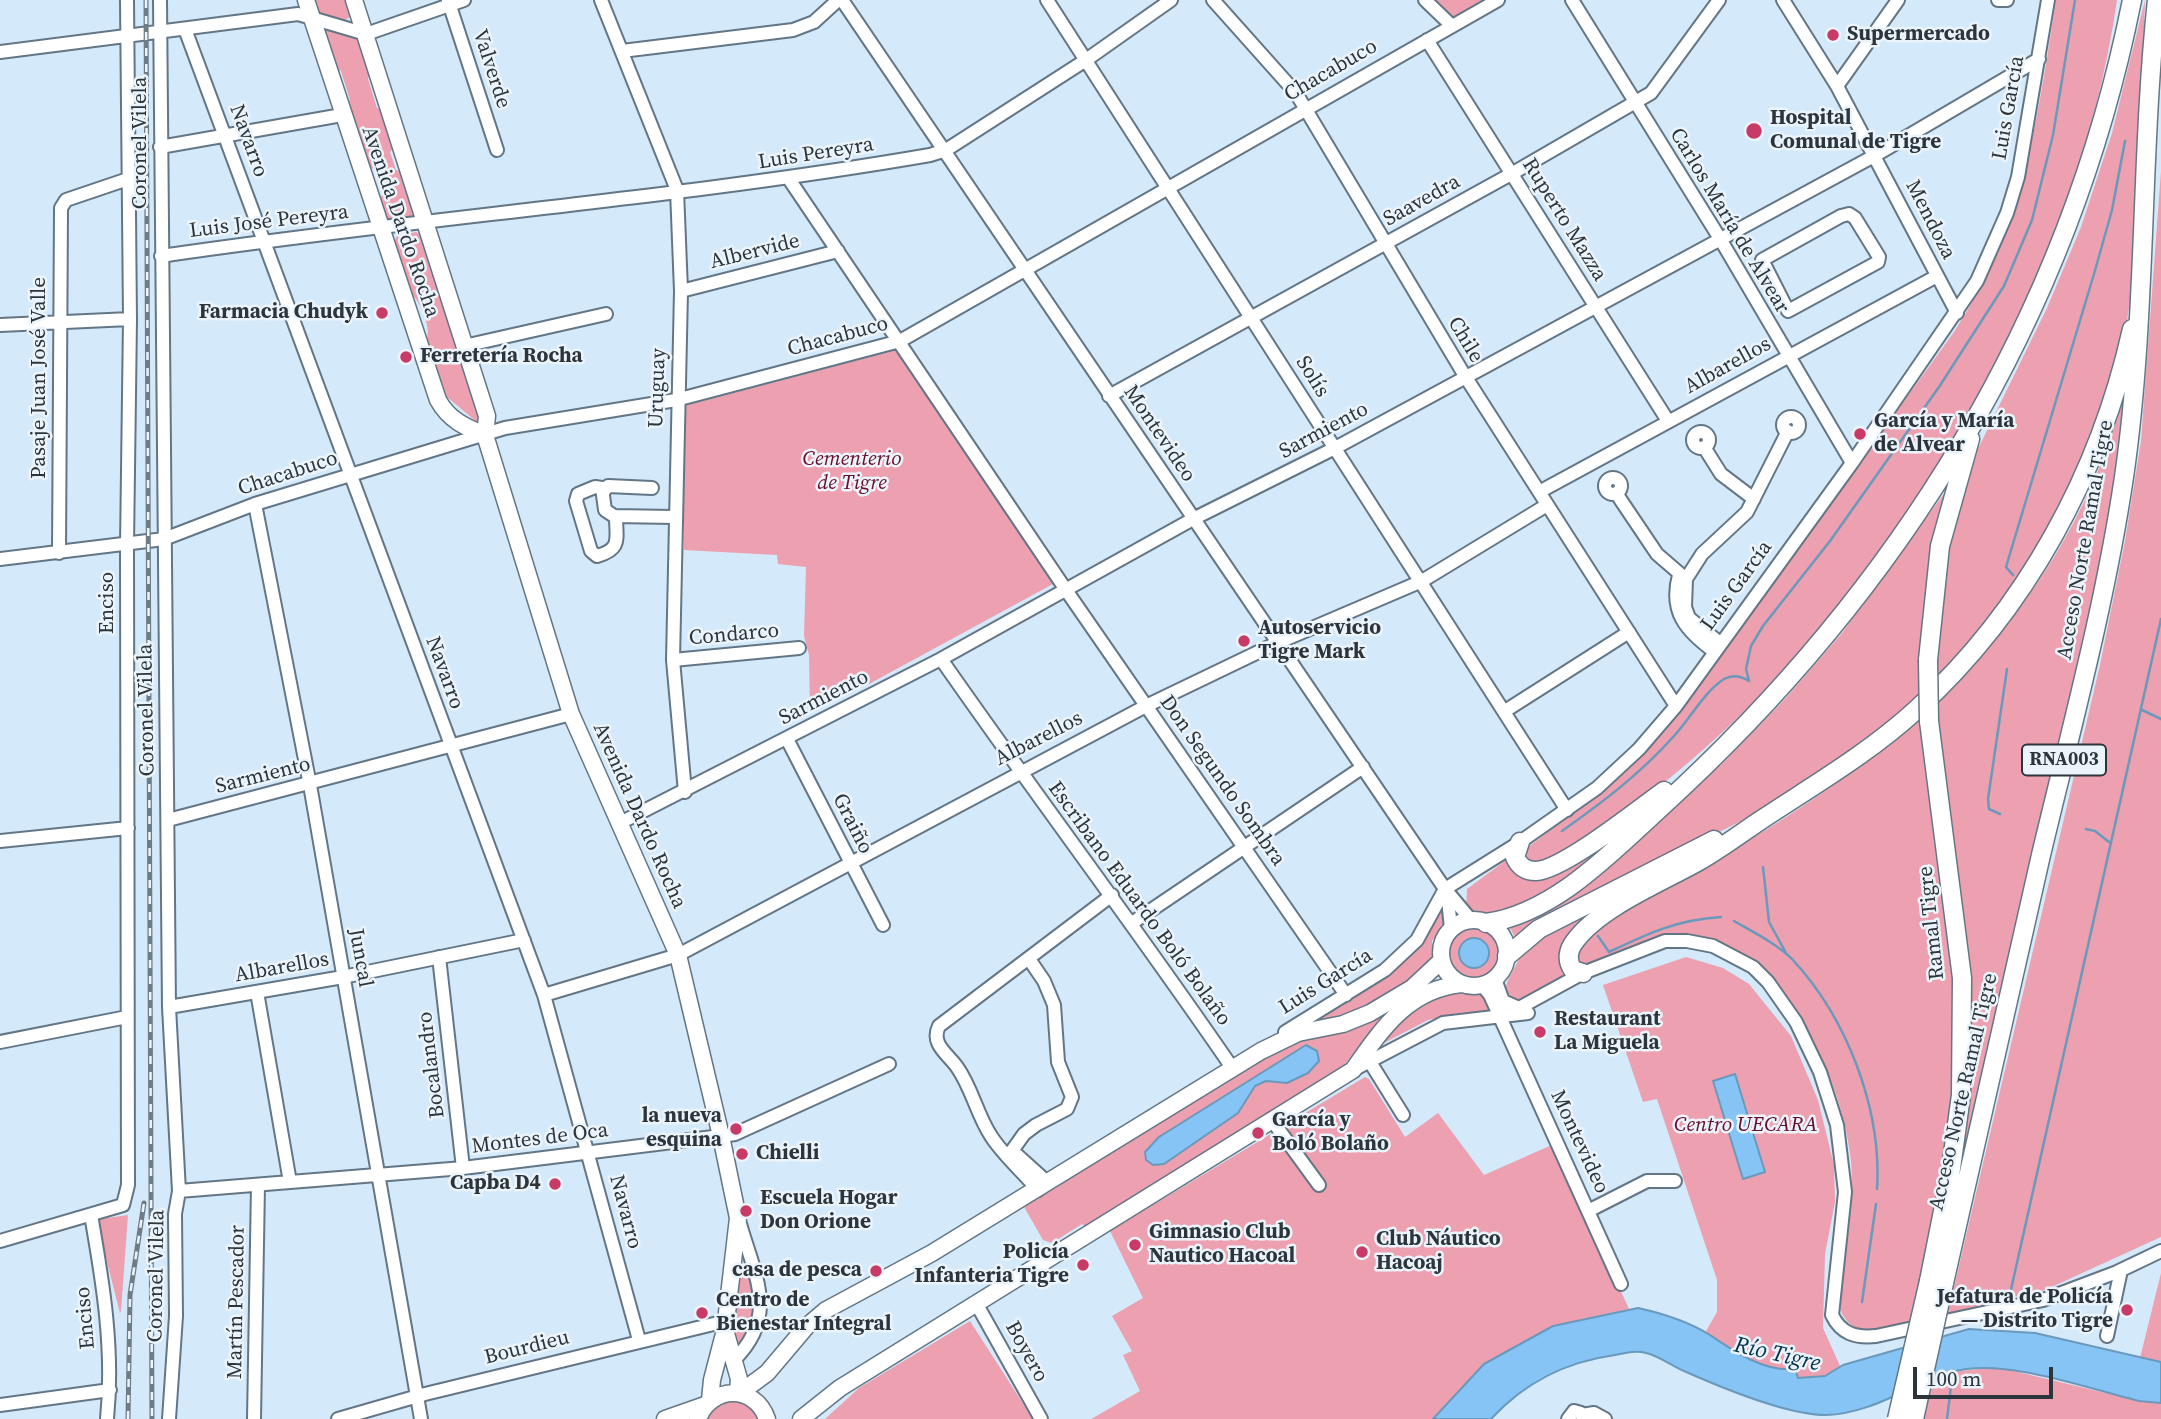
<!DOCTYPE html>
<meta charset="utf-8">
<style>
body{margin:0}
#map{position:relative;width:2161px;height:1419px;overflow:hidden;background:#d4e9fa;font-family:"Source Serif 4",serif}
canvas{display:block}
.scale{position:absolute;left:1913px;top:1367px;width:140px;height:32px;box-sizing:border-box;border:4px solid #2c353b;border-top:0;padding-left:9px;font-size:21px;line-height:24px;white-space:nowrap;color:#2c353b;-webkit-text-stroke:5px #ecf4fb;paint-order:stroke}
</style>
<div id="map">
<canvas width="2161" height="1419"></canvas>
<div class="scale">100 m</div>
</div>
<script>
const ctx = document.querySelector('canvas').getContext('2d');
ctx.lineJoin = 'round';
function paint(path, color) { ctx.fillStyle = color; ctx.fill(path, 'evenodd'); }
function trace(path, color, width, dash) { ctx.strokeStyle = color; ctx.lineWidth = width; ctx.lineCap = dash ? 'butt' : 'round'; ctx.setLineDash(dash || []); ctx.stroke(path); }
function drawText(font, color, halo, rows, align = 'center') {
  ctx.font = font + ' "Source Serif 4",serif'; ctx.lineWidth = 5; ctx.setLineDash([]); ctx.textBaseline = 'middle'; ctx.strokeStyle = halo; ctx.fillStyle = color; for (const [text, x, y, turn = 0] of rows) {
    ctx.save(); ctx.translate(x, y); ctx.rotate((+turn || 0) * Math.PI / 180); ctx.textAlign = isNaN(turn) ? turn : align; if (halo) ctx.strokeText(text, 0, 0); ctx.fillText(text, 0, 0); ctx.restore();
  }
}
paint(new Path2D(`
 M309,0H346L351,16L344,21L321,14Z
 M1431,0H1486L1453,19Z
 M2056,0H2117C2075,292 1891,603 1660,786C1633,807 1604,826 1576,846C1568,851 1557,861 1548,864C1542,866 1533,865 1526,865L1522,852L1626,771L1665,731L1954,332C1970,306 1986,280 1998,252C2031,173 2043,84 2056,0Z
 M2145,0C2141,108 2144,220 2126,327C2098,488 1991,649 1862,748C1800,795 1726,828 1657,863C1610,887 1564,915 1517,941L1509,926L1521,924L1591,876L1721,765L1785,699L1842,633L1949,487L1927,578L1922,664L1947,553L1977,451L2047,308L2081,227L2112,133Z
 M328,29L359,39L372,69L368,79L377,108L385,111L396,145L390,152L396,170L404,172L416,217L386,222L376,203L383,194L374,169L364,166L345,106L350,100L341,71L332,68L323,32Z
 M2161,171V1237L2045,1290L2013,1297L2007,1304L1947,1317L2100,665L2125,541L2141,441Z
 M416,232L421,235L480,415L477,422L447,397L427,339C431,328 421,301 411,294L394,241L397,236Z
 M896,350L1053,584L869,684L866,680L810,708L809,655L804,636L806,567L778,564L777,555L684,550V406Z
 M2128,382L2111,518L1956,1209L1954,1195L1964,1141L1969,1079L1971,1003L1964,925L1949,814L1923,729C1929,799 1942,869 1950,940C1955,985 1955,1032 1954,1078C1951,1162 1924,1242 1913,1324C1882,1331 1851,1343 1838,1304C1844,1258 1855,1208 1851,1161C1842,1072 1777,937 1675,933C1647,932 1619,960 1591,966C1585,968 1577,964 1571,962C1573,956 1575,947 1579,943C1598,921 1629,907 1654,894C1693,872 1731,851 1769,828C1944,719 2074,586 2128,382Z
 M1632,823C1604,851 1504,947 1466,906L1467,889L1513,855L1524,874Z
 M1607,900L1577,935L1571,973L1518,1002L1511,998L1506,986L1508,980L1527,944Z
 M1441,908L1446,916L1444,925L1432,941L1433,959C1402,994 1358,1014 1312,1021L1388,973Z
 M1449 953a25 25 0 1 1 50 0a25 25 0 1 1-50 0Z
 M1686,957L1723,968L1749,984L1791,1036L1818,1100L1834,1165L1835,1202L1825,1254L1823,1328L1840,1366L1825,1376L1798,1378L1795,1369C1761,1372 1734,1348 1705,1333L1717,1312V1280L1657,1099L1643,1102L1603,985Z
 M1462,988L1482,996L1490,1012L1458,1013L1428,1020L1380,1045C1401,1008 1424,1002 1462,988Z
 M1409,992L1381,1020L1342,1068L1088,1229L1082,1224L1052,1243L1043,1240L1023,1205L1284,1045Z
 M1365,1077L1369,1079L1405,1137L1438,1113L1484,1175L1554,1144L1629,1309L1553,1326L1448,1402L1433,1419H1091L1140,1391L1123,1355L1132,1351L1112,1316L1143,1298L1110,1231Z
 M128,1215L121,1311L120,1313L97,1223L101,1219Z
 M2161,1273V1362L2140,1358Z
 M742,1275L751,1279L758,1319L737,1351C735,1330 725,1291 742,1275Z
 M970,1321L1033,1419H825L859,1388Z
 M1997,1367L2139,1401L2161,1403V1419H1924L1933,1380L1953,1372Z
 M730,1399L750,1405L760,1419H706L711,1409Z`), '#eda0af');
const water = new Path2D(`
 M1459 953a15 15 0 1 1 30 0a15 15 0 1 1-30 0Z
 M1306,1045L1317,1051L1319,1061L1308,1073L1287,1083L1266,1081L1255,1086L1238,1113L1164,1164L1153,1165L1146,1160L1145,1152L1159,1137Z
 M1735,1074L1765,1172L1743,1179L1713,1081Z
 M1638,1308C1661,1313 1689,1322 1710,1335C1735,1352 1764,1372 1795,1369L1798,1378L1825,1376L1843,1365L1969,1329L2035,1333L2161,1362V1403L2139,1401C2086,1388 2003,1357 1952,1372C1910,1385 1871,1414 1826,1415C1788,1415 1720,1387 1684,1371C1672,1366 1659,1356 1646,1353C1636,1350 1625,1353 1615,1355C1565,1362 1525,1382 1491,1419H1433L1484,1364L1553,1326Z`);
paint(water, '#85c4f4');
trace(water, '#6a99bc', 2);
trace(new Path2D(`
 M2013,575L2006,567L2094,274L2112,210L2125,141
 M1749,681L1746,669L1751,646L1763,626L1830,541L1939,387L2004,286L2032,220L2053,135L2075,0
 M2142,710L2161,719
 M2000,814L1989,809L1988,799L2007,669
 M2086,829L2095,831L2109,842
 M1562,831C1603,802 1640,774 1674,736C1690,719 1704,692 1724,679C1733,674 1741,676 1749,681
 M1763,867L1769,922L1786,953
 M1734,921C1753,932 1777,944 1792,959C1847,1018 1882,1109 1877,1189
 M1598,936L1609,952C1649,933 1676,920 1721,917
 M2010,1294L2161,619
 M1862,1302L1876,1204
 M1947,1419L1953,1370`), '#6a99bc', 2.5);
const minor = new Path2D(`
 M160,0L169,1007L179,1191L175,1214L176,1316L169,1419
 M448,0L497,150
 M601,0L677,190L681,291L673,660L685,792
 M842,0L1445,889L1471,920
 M1047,0L1567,810
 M1213,0L1296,93L1465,376L1676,706
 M1425,0L1452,26
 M1572,0L1719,237L1852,463
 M1783,0L1837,86L1957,313
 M1998,0H2007
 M185,29L544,995L639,1340
 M1427,40L1668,421
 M622,51L793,30L814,22L838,0
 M0,52L298,14L366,34L464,0
 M1837,86L1898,0
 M160,147L342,115
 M789,179L1066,590L1346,995
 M1849,214L1855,218L1879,257L1878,262L1788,311L1762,260L1841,216Z
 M161,256C417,218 675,199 930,155L946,150L1086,60L1171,0
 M681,291L838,251
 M0,325L130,319
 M464,346L606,314
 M1109,396L1513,173L1651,93L1719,0
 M1783 425a8 8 0 1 1 16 0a8 8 0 1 1-16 0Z
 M1693 440a8 8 0 1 1 16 0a8 8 0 1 1-16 0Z
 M1704,447L1721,474L1754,499
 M1605 486a8 8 0 1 1 16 0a8 8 0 1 1-16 0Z
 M604,491L608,486L652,488
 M1539,492L1937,276
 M1616,493L1657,554L1686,579
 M255,504L310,785L421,1419
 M616,516C616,539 622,549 597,556L591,551L576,501L578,494L595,487L602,488L605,510L614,516L674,517
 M59,553L61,208L66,200L128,179
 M0,559L164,539L255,504L505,428L676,400L900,341L1498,0
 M1679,575C1669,612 1686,631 1715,652
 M1721,644L1689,618L1685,607L1686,579L1702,554L1747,512L1788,431
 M941,659C1037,797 1138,930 1233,1069
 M673,660L799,648
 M1505,711L1629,632
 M787,739L883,925
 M168,820L571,714
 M620,823L941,659L1193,519L1335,448L1874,156L2039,59
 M0,841L128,828
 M1448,899L1451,929
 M1132,923L1363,767
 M439,957L463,1168
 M1495,979L1503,1001L1501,1007
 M1482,985L1490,995L1621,1284
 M257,992L290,1182
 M544,995L678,955L1146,706L1277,643L1422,581L1547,505
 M1503,1001L1519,1008L1583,973L1665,941H1687L1713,946L1753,967L1768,982L1796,1022L1820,1072L1837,1125L1845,1192L1832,1315C1841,1334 1856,1338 1876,1336L2043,1300L2117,1272L2161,1251
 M169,1007L343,977L524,940
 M1285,1032L1385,970L1417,940L1445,889L1520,842L1597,788L1639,749L1676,706L1852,463L1977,281L2007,213L2018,177L2048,0
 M0,1042L127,1017
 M1370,1062L1403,1115
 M1355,1069L1443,1023L1528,1013
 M1271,1119L1319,1185
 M1009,1155L1024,1134L1036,1125L1067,1109L1072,1097L1058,1062L1054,1005L1044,981L1029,959
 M1017,1155L1048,1183
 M1038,1190C1023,1172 1003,1155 991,1136C977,1115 972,1088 957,1067C948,1054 930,1044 939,1026L1112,895
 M179,1191L463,1168L721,1136L735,1134L889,1064
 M1590,1210L1647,1181H1675
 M91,1215C103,1283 114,1349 107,1419
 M0,1241L123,1205L128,1185L127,546L130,319L127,0
 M976,1303L1041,1419
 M2107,1336L2121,1270
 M734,1360C779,1316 755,1276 740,1224
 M0,1405L110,1390
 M1582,1415L1594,1413L1605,1419
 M254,1419L258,1185
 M338,1419L425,1394L726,1321
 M1568,1419L1574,1411L1581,1413L1583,1419`);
const major = new Path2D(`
 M306,0L438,400C449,420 465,427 485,435
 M354,0L487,416L485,435L571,714L678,955L721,1136L738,1218L725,1330L712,1380L710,1400
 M1441 953a33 33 0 1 1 66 0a33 33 0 1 1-66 0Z
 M725,1330L739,1379L738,1392
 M740,1393L767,1373L806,1327L826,1310L932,1253L1261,1051L1298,1033L1343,1024L1370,1013L1412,988L1442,960
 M665,1419L705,1405
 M698,1419C711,1385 755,1384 767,1419
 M801,1419L840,1388L1353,1070C1382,1029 1408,989 1462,984`);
const highway = new Path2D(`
 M1928,660L1940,546L1970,439
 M1520,842L1515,857C1519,866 1525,871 1536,871C1563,870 1639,809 1664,791
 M1486,923C1553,914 1611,853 1659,809C1899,591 2068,321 2132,0
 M1507,956L1539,929L1714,840
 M1583,973L1573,970C1566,960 1568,950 1575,941C1600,907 1662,882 1699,861C1720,849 1740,834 1761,820C1814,785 1869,753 1916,710C2026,610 2100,473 2132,329
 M1929,1281L1950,1176L1961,1095L1962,978L1929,721
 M1944,1283C1977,1140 2008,997 2041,855C2071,729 2105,605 2124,477C2147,319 2140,159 2157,0`);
trace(minor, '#637686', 16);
trace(major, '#637686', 19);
trace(highway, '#637686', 21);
trace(minor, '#fff', 12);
trace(major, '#fff', 16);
trace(highway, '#fff', 18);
const rail = new Path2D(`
 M146,0L152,1419
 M128,1419L130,1295L144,1203`);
trace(rail, '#6e7c86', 5);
trace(rail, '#ecf4fb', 2.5, [8]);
const highwayBridge = new Path2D(`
 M1928,660L1929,721
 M1897,1419L1929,1281
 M1914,1419L1944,1283`);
trace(highwayBridge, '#637686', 21, []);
trace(highwayBridge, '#fff', 18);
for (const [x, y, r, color] of [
 [1833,35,7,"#c93b67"],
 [1754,131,9,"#c93b67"],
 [382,313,7,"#c93b67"],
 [406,357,7,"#c93b67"],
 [1860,434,7,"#c93b67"],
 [1244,641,7,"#c93b67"],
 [1540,1032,7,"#c93b67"],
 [736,1129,7,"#c93b67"],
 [1258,1133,7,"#c93b67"],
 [742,1154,7,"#c93b67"],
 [555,1184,7,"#c93b67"],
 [746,1211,7,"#c93b67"],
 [1135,1245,7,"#c93b67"],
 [1362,1252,7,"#c93b67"],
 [1083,1265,7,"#c93b67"],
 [876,1271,7,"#c93b67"],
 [2127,1310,7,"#c93b67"],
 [702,1313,7,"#c93b67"]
]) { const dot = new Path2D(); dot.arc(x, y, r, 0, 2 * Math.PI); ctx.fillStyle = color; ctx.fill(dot); trace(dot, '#ecf4fb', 2.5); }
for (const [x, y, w] of [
 [2064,760,84]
]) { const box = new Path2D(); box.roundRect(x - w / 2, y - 15.5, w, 31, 5); ctx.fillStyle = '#ecf4fb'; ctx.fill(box); trace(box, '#2c353b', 2); }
drawText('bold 19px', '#2c353b', null, [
 ["RNA003",2064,760]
]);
drawText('bold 21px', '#2c353b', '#ecf4fb', [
 ["Supermercado",1847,35],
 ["Hospital",1770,119],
 ["Comunal de Tigre",1770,143],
 ["Farmacia Chudyk",368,313,"right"],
 ["Ferretería Rocha",420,357],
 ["García y María",1874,422],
 ["de Alvear",1874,446],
 ["Autoservicio",1258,629],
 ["Tigre Mark",1258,653],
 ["Restaurant",1554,1020],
 ["La Miguela",1554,1044],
 ["la nueva",722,1117,"right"],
 ["esquina",722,1141,"right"],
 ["García y",1272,1121],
 ["Boló Bolaño",1272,1145],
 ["Chielli",756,1154],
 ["Capba D4",541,1184,"right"],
 ["Escuela Hogar",760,1199],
 ["Don Orione",760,1223],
 ["Gimnasio Club",1149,1233],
 ["Nautico Hacoal",1149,1257],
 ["Club Náutico",1376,1240],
 ["Hacoaj",1376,1264],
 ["Policía",1069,1253,"right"],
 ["Infanteria Tigre",1069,1277,"right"],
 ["casa de pesca",862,1271,"right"],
 ["Jefatura de Policía",2113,1298,"right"],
 ["— Distrito Tigre",2113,1322,"right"],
 ["Centro de",716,1301],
 ["Bienestar Integral",716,1325]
], 'left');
drawText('21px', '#2c353b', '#ecf4fb', [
 ["Valverde",491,69,72],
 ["Chacabuco",1331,71,-30],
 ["Luis García",2009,108,-80],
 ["Navarro",248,141,70],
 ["Coronel Vilela",141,143,-90],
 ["Luis Pereyra",816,154,-9],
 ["Saavedra",1422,201,-29],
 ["Ruperto Mazza",1564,220,58],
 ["Mendoza",1930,220,63],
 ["Carlos María de Alvear",1729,221,59],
 ["Luis José Pereyra",269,222,-7],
 ["Avenida Dardo Rocha",400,222,71],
 ["Albervide",755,252,-14],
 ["Chacabuco",838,337,-15],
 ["Chile",1465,340,59],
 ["Albarellos",1728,366,-29],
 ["Solís",1312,377,58],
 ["Pasaje Juan José Valle",40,378,-90],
 ["Uruguay",658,388,-88],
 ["Sarmiento",1324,431,-28],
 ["Montevideo",1159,434,56],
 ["Chacabuco",288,474,-18],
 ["Acceso Norte Ramal Tigre",2086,540,-80],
 ["Luis García",1737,586,-54],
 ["Enciso",108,603,-90],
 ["Condarco",734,635,-5],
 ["Navarro",444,673,70],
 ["Sarmiento",824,698,-27],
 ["Coronel Vilela",147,710,-91],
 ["Albarellos",1039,739,-27],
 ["Sarmiento",263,776,-14],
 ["Don Segundo Sombra",1222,781,55],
 ["Avenida Dardo Rocha",639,816,66],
 ["Graiño",852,824,63],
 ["Escribano Eduardo Boló Bolaño",1139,904,54],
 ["Ramal Tigre",1932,923,-96],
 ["Juncal",360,958,80],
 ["Albarellos",282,968,-10],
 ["Luis García",1326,982,-32],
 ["Bocalandro",432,1065,-97],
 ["Acceso Norte Ramal Tigre",1964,1092,-77],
 ["Montes de Oca",540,1139,-7],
 ["Montevideo",1579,1142,65],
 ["Navarro",625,1212,75],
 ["Coronel Vilela",157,1276,-89],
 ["Martín Pescador",237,1302,-89],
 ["Enciso",86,1318,-95],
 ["Bourdieu",527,1348,-14],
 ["Boyero",1026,1352,61]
]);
drawText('italic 21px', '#670c2d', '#ecf4fb', [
 ["Cementerio",852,460],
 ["de Tigre",852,484],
 ["Centro UECARA",1746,1126]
]);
drawText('italic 23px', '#003251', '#ecf4fb', [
 ["Río Tigre",1777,1355,13]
]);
</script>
